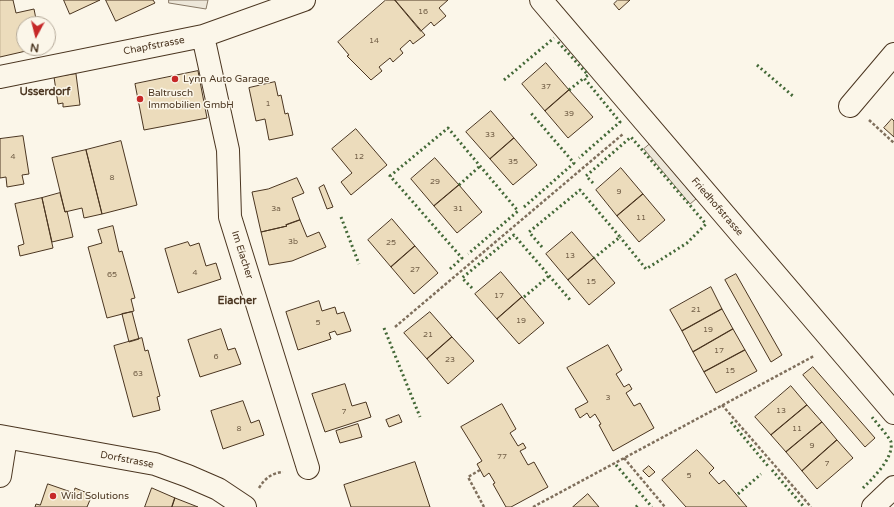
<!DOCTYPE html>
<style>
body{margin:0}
#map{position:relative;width:894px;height:507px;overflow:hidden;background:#fbf6e9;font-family:"Varela Round",sans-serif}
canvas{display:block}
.north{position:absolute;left:16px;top:16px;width:40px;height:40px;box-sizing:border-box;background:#fbf6e9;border:1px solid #b4a999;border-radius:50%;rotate:187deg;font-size:11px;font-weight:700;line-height:16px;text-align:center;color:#4a3520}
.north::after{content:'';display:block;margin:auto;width:14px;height:18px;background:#c62828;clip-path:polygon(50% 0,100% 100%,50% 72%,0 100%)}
</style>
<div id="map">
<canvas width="894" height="507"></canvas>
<div class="north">N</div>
</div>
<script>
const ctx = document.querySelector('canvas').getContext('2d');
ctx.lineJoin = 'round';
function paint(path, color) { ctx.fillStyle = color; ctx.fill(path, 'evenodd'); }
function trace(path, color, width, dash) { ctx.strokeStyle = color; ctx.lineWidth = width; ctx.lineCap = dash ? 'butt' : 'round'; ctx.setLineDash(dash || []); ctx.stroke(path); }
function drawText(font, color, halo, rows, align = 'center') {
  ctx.font = font + ' "Varela Round",sans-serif'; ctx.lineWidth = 3; ctx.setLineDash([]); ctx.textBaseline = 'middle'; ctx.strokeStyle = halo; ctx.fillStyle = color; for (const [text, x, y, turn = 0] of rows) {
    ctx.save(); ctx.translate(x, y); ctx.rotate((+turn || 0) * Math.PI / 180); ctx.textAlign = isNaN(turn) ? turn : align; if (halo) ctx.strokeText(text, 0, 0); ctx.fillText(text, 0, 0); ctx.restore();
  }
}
const parking = new Path2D(`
 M169,0H208L206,9L169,3Z
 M650,144L696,199L690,204L644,149Z`);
paint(parking, '#ede7d9');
trace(parking, '#887966', 1);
const building = new Path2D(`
 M0,0H13L16,13L34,9L37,24H24V48H39L0,57Z
 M64,0H100L70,14Z
 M106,0H153L155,3L116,21Z
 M386,0H395L425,35L413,44L410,40L400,49L403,53L393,62L390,58L379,67L382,71L371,80L347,56L349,55L338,42Z
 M395,0H448L439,8L446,16L434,26L431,22L421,31Z
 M618,0H630L619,10L614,4Z
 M546,63L569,90L545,111L522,84Z
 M198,71L207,118L144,130L135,84Z
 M76,74L80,105L63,107V103L58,104L54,77Z
 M275,82L278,96L281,95L285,114L288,113L293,135L269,140L265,119L256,121L249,88Z
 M569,90L593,117L568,138L545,111Z
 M491,111L514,138L490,159L466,132Z
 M892,119L894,121V137L884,128Z
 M356,129L387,165L351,195L341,182L352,173L332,149Z
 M23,136L29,174L22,175L24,184L7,187L6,177L0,178V139Z
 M514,138L537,165L513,185L490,159Z
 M121,141L137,205L102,214L86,150Z
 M86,150L102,214L84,218L82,208L65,212L52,158Z
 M435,158L459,185L434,206L411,179Z
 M621,168L643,194L617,216L596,190Z
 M297,178L304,193L292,198L300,220L286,225L287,226L261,232L252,192L268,189Z
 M324,185L333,207L327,209L319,188Z
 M459,185L482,212L457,233L434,206Z
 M60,193L65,212L67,211L73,237L52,242L42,198Z
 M643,194L665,220L639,242L617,216Z
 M42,198L53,248L20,256L18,246L24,244L15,204Z
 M392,219L415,246L391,267L368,240Z
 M300,220L307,237L319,232L326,247L292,261L269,265L261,232L287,226L286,225Z
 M113,226L119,252L122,251L135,298L131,299L134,311L107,318L88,247L102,243L98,230Z
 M572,232L594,258L568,280L546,254Z
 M188,242L190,246L199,243L206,266L216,263L221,279L178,293L165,249Z
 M415,246L438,273L414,294L391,267Z
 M594,258L615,283L589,305L568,280Z
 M501,272L522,297L497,319L475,294Z
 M736,274L782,355L771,362L725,280Z
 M711,287L722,309L682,331L670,310Z
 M522,297L544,323L519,344L497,319Z
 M319,301L322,311L335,307L337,314L344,312L351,331L337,335L335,331L329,333L331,339L298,350L286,312Z
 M722,309L733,329L693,352L682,331Z
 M132,312L139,339L129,342L122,314Z
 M430,312L452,337L427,359L404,333Z
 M221,329L228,350L235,348L241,364L200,377L188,340Z
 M733,329L745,350L704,372L693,352Z
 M452,337L474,361L448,384L427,359Z
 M142,338L145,351L148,350L160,396L157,397L160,410L133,417L114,346Z
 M608,345L622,370L616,374L624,387L629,384L632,389L626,393L634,406L640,403L654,428L613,451L599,425L601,424L595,414L590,418L587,413L580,418L575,409L588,402L567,368Z
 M745,350L757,371L716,393L704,372Z
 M813,367L875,438L865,447L803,375Z
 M345,384L352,406L366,402L371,417L325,432L312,394Z
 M791,386L807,405L771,435L755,417Z
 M243,401L251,423L259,420L264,435L223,449L211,411Z
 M502,404L516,429L510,433L518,446L523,443L526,448L520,451L528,465L534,462L548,487L511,507H506L493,484L495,483L489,473L484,477L477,464L482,461L461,427Z
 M807,405L822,422L786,452L771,435Z
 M399,415L402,422L389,427L386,420Z
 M822,422L837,440L802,471L786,452Z
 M358,424L362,437L340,443L336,431Z
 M837,440L853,458L817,489L802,471Z
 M697,450L714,468L709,473L719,484L724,480L747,507H686L662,480Z
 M415,462L430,507H351L344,485Z
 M649,466L655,472L649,477L643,471Z
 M48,484L74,493L75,488L92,495L87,507H35L36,504L40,505Z
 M152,488L175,498L172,507H145Z
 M588,494L599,507H573Z
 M175,498L198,507H172Z`);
paint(building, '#ecdcbc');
trace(building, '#4a3520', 1);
const minor = new Path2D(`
 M541,0L894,413
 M203,36L228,150L230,217L308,468
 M0,77L203,36L304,0
 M850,106L894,54
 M0,436L155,464L188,476L218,489L245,507
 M0,476L6,438
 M873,507L894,487`);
trace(minor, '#4a3520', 24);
trace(new Path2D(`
 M869,120L894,143
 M395,327L623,134
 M722,405L811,507
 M624,458L665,507
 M480,470L468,477L484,507
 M259,488C265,478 272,473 283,472
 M533,507L814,356`), '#7f6f5c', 2.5, [3, 2]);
trace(minor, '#fbf6e9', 22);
trace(new Path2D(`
 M558,42L588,75L584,78
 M757,65L794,97
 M504,80L554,38
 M569,90L584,78L620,122L579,158
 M593,183L586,176L631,137L706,224L687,243L646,269L620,237
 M459,185L480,166
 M524,207L574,163L531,113
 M341,217L359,264
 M542,247L529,232L580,190L620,237L594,258
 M450,269L462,258L390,176L448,128L518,211L468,254
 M472,288L462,278L514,235L571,301
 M524,297L549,276
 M384,328L420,417
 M731,422L768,466
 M616,465L652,507
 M772,470L804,507
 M863,488C873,478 894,458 891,442C887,434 878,425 872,417
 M738,494L761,474
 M636,507L639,504`), '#436837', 3, [2, 3]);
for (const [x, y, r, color] of [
 [175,79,4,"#c62828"],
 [140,99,4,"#c62828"],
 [53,496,4,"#c62828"]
]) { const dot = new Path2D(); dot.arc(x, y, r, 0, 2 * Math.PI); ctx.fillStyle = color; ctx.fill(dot); trace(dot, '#fbf6e9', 1.5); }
drawText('8px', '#725f47', null, [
 ["16",423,12],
 ["14",374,41],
 ["37",546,87],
 ["1",268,104],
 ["39",569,114],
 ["33",490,135],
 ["4",13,157],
 ["12",359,157],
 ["35",513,162],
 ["8",112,178],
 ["29",435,182],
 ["9",619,192],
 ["3a",276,209],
 ["31",458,209],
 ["11",641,218],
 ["3b",293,242],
 ["25",391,243],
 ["13",570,256],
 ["27",415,270],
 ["4",195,273],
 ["65",112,275],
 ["15",591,282],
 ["17",499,296],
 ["21",696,310],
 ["19",521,321],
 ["5",318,323],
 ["19",708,330],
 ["21",428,335],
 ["17",719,351],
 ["6",216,357],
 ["23",450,360],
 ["15",730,371],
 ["63",138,374],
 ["3",608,398],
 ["13",781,411],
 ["7",344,412],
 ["8",239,429],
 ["11",797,429],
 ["9",812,446],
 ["77",502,457],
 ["7",827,464],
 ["5",689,476]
]);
drawText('10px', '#4a3520', '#fbf6e9', [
 ["Chapfstrasse",154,46,-11],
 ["Friedhofstrasse",717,207,49],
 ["Im Eiacher",242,255,72],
 ["Dorfstrasse",127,460,11]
]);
drawText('10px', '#4a3520', '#fbf6e9', [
 ["Lynn Auto Garage",183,79],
 ["Baltrusch",148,93],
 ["Immobilien GmbH",148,105],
 ["Wild Solutions",61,496]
], 'left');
drawText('bold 11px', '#4a3520', '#fbf6e9', [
 ["Usserdorf",45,92],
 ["Eiacher",237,301]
]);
</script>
